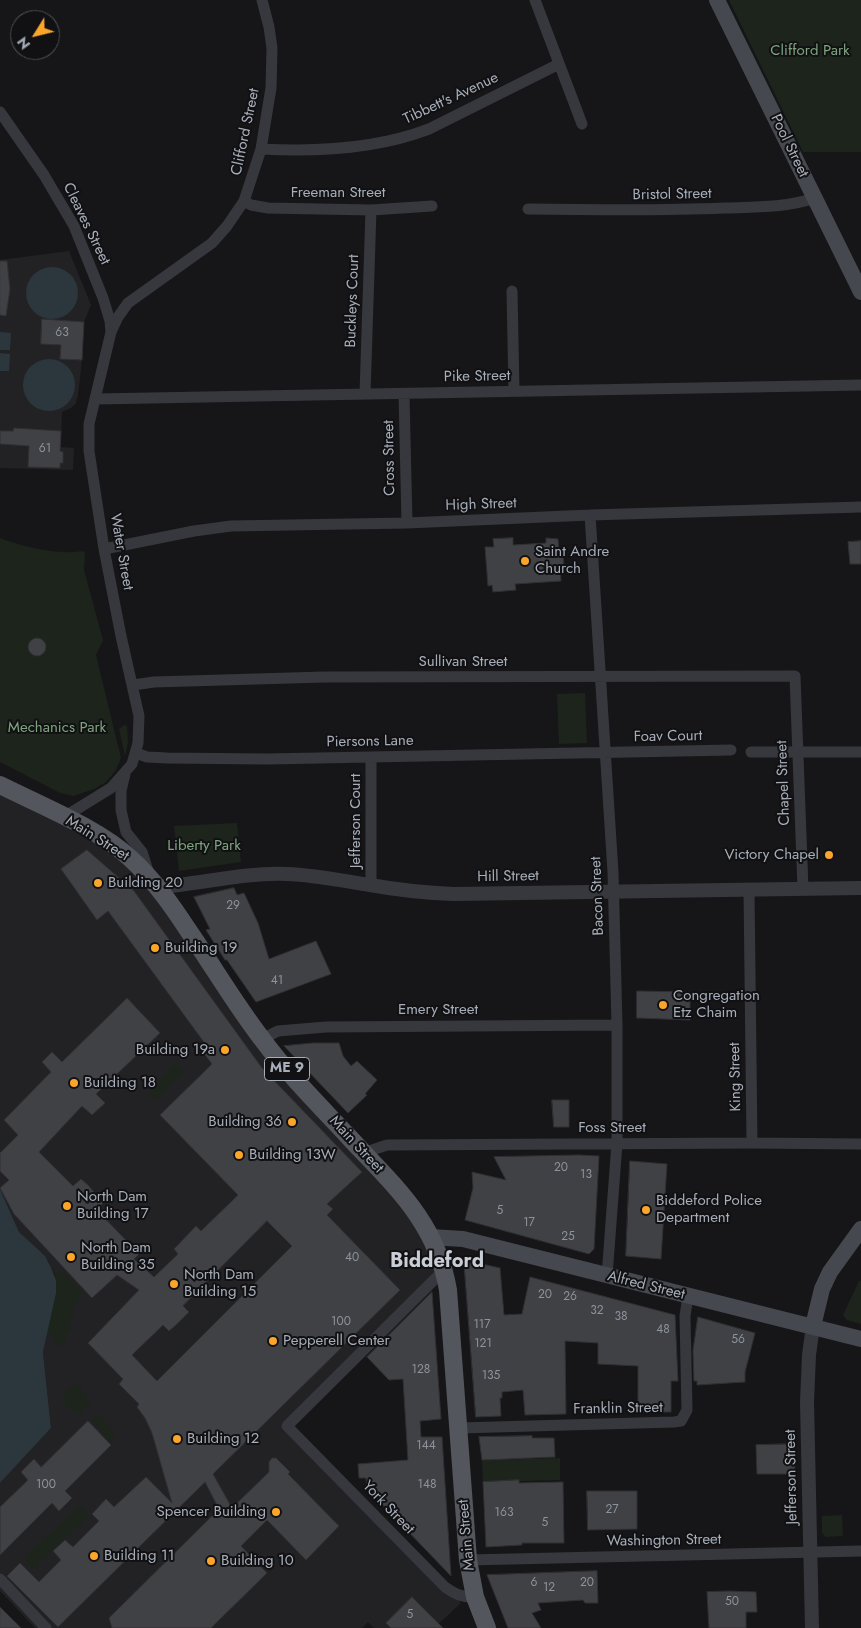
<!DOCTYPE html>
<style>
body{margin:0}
#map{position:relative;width:861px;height:1628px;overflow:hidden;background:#161618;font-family:Jost,sans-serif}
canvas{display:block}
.north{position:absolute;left:10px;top:10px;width:50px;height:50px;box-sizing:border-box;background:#111113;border:1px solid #4d5055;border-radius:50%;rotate:234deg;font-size:14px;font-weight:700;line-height:20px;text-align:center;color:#a7aeb9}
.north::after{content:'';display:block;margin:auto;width:18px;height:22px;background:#fba62b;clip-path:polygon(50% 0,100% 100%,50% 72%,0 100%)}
</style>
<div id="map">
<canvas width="861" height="1628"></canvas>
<div class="north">N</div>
</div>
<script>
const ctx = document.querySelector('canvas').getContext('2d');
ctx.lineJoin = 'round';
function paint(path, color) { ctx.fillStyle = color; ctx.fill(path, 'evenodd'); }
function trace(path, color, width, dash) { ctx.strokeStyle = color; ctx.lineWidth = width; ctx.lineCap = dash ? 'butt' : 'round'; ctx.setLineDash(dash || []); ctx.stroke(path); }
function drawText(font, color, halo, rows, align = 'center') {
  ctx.font = font + ' Jost,sans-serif'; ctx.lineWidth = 4; ctx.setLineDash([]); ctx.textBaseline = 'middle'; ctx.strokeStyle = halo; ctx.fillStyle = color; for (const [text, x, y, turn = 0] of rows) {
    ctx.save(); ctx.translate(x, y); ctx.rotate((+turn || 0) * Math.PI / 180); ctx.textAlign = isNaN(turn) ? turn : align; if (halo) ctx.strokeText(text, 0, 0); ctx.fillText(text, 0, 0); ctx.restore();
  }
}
paint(new Path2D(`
 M69,251L91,305L84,322L82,360L78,395L76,403L71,408L62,412L61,447L74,448L73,470L0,468V260Z
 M0,785L118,849L230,994L395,1188L443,1271L288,1426L461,1603L434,1628H374L368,1622L362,1628H35L0,1591V1483L51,1428L43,1352L57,1286L55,1275L49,1262L19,1232L0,1189Z`), '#222225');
paint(new Path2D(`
 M729,0H861V152H803Z
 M0,538C27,548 56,555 84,551C86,556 84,564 84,570L103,640L96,655L121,758L116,770L106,782L94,789L73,796L60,793L0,762Z
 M585,693L587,743L559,744L557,694Z
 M124,725L127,726L128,742L125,756L119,729Z
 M237,823L241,862L179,871L174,826Z
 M176,1063L184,1071L156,1100L148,1092Z
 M63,1271L82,1291L72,1311L74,1316L68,1322L73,1328L66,1335V1345C60,1346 57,1346 53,1341L54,1333L47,1332L56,1293L55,1275Z
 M859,1281H861V1324L847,1320L843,1315Z
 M80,1384L82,1391L91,1402L78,1414C69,1408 61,1404 65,1391Z
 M96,1415H100L111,1429L115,1438L110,1443L92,1419Z
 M560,1458V1480L483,1482L482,1460Z
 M80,1505L89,1515L33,1569L24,1558Z
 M842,1515L843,1536L826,1537L822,1533V1516Z`), '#1c241c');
paint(new Path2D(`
 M26 293a26 26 0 1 1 52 0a26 26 0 1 1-52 0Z
 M0,332L11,333L10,350H0Z
 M0,353L10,354L9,371H0Z
 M23 385a26 26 0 1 1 52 0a26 26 0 1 1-52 0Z
 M0,1189L19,1232L45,1256L51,1267L56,1280V1293L43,1352L51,1428L0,1483Z`), '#2b373d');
const building = new Path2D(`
 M0,261H7L10,289L6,316L0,315Z
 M42,319L84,322L82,360L60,359L61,345L41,344Z
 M14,428L61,431L60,451L63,452V463H60V468L28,467L29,446L0,444V431H13Z
 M513,538V545L546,543V538L558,539L559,555L563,554L564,567H560L561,581L515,584L516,590L493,592L492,585L488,586L485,547H494L493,539Z
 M861,541V564H850L848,542Z
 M28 647a9 9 0 1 1 18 0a9 9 0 1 1-18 0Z
 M87,850L134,891L262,1068L362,1172L327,1204L333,1209L327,1215L400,1290L213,1474L232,1508L269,1472V1462L272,1458H276L290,1472L288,1474L339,1526L306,1560L267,1520L241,1546L267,1573L211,1628H112L109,1618L219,1509L205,1482L58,1627L7,1576L20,1563L39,1582L61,1560L53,1551L65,1540L73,1547L99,1521L92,1514L106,1499L114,1507L146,1477L172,1503L152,1433L145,1418L137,1407L139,1404L119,1384L123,1379L88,1343L139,1290L117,1275L92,1298L14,1214L0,1188L9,1180L0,1171V1153L18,1135L4,1120L51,1072L42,1062L52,1052L62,1062L127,998L160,1033L96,1094L105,1103L92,1115L82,1106L39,1152L73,1186L81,1179L88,1185L94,1192L93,1193L103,1203L97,1210L139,1254L134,1259L154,1277L178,1254L174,1249L196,1226L201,1231L238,1195L160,1115L212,1064L200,1048L206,1045L108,911L97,920L61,869ZM267,1221L292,1246L157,1381L132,1355L163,1325L169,1331L176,1325L189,1312L183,1306Z
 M234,888L237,895L244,893L258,923L269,959L316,941L331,974L256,1002L227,960H225L206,930L210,929L194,897Z
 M637,991L690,992V1020L637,1018Z
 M313,1043H339L343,1056L351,1066L357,1061L377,1080L365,1094L367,1095L348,1113L284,1046Z
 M552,1100H569V1127H554Z
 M579,1155L599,1156L594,1249L589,1254L465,1220L473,1188L472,1172L506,1180L494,1157Z
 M630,1161L667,1164L661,1259L626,1256Z
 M464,1260L500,1268L504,1315L522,1314L530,1277L675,1315L678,1381H671V1412H638V1366L598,1364V1343L565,1341L566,1414L525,1415L523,1390L502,1392V1398H500L501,1416L476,1417Z
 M432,1292L441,1419L420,1421L421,1437H442L451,1576L374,1496L373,1486L367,1487L366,1478H359L358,1464L408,1460L403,1379L389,1380L367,1357Z
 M698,1317L755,1333L745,1372V1382L697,1385V1381H694L693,1351Z
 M88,1421L111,1445L65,1491L72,1498L59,1511L52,1503L0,1555V1507L28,1480L21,1472L34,1459L41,1467Z
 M532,1436V1438H554L555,1457L482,1460L479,1437Z
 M794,1444L795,1474H757L756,1445Z
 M519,1480V1483L563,1482L564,1543H522V1545L486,1547L483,1482Z
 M587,1491H637V1529L588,1530Z
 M597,1571L598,1603H585L583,1600L538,1603L541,1610L532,1613L541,1628H508L487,1575Z
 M729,1591L756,1592L757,1612H746V1628H709L707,1592Z
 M412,1597L443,1628H391L386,1623Z
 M0,1607L21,1628H0Z`);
paint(building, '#404145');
trace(building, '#303034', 1);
trace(new Path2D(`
 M535,0L582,124
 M0,112L44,175L74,226L103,298L110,321L111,332
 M261,149C316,152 377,149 429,129L559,64
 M244,201L251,205L268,208L371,210L432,206
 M528,209C593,210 658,211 724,208C754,207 785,208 815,198
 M512,291L514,391
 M365,394L371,210
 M404,394L407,523
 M95,399L861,385
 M590,515L613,872L617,1025V1143L607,1276
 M104,549L194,531L231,526L407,523L590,515L861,507
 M133,685L154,682L324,677L795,676L803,889
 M751,752H861
 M136,753L147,757L167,758L267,759L731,750
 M125,774L121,791V810L126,832L142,852L149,874
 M64,817L111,788L132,764L138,743L139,716L121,636L104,549L89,451V424L111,332L118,317L128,303L212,243L227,226L244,201L261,149L271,88L272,48L269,27L262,0
 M371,885V757
 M749,890L752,1143
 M262,1039L278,1031L326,1027L617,1025
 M366,1155L372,1150L387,1145L752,1143L861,1144
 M443,1271L287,1426L445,1587C455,1594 463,1598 475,1597
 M459,1428L674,1422L681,1421L687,1410L685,1316L688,1296
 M468,1560L861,1551
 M0,1579L46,1628`), '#37383e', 11);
trace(new Path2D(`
 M158,887C201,884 244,872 287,874C316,875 343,881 370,885C398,890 426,893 454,894L861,888
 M812,1628L807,1402L809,1355L813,1326`), '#37383e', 14);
trace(new Path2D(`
 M717,0L861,292
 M431,1237L463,1239L861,1339
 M813,1326L822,1289L830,1272L861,1229`), '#45484e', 16);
trace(new Path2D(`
 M0,785C40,805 100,829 131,859C154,880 171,904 188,930C213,966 235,1004 262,1039C287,1073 318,1104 347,1135C392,1184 436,1220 448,1290L468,1560L475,1597L487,1628`), '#53565d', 18);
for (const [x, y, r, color] of [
 [525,561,5,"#fba62b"],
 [829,855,5,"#fba62b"],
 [98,883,5,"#fba62b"],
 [155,948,5,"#fba62b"],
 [663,1005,5,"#fba62b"],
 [225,1050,5,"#fba62b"],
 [74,1083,5,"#fba62b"],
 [292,1122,5,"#fba62b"],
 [239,1155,5,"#fba62b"],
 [67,1206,5,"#fba62b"],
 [646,1210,5,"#fba62b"],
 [71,1257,5,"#fba62b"],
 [174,1284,5,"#fba62b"],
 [273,1341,5,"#fba62b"],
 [177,1439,5,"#fba62b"],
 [276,1512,5,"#fba62b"],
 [94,1556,5,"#fba62b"],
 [211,1561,5,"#fba62b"]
]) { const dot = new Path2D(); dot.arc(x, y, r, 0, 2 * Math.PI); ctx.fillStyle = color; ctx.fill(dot); trace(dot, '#111113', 2); }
drawText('12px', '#8d939c', null, [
 ["63",62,333],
 ["61",45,449],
 ["29",233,906],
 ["41",277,981],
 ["20",561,1168],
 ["13",586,1175],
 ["5",500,1211],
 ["17",529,1223],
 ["25",568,1237],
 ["40",352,1258],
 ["20",545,1295],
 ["26",570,1297],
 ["32",597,1311],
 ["38",621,1317],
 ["100",341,1322],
 ["117",482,1325],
 ["48",663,1330],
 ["56",738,1340],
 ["121",483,1344],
 ["128",421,1370],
 ["135",491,1376],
 ["144",426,1446],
 ["100",46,1485],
 ["148",427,1485],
 ["27",612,1510],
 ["163",504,1513],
 ["5",545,1523],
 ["6",534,1583],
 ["20",587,1583],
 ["12",549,1588],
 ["50",732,1602],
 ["5",410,1615]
]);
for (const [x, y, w] of [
 [287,1069,45]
]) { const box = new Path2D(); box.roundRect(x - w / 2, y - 11.5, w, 23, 4); ctx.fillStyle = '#111113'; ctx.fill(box); trace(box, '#a7aeb9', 1); }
drawText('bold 14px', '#a7aeb9', null, [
 ["ME 9",287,1069]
]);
drawText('15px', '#7ea57e', '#111113', [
 ["Clifford Park",810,51],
 ["Mechanics Park",57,728],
 ["Liberty Park",204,846]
]);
drawText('15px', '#a7aeb9', '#111113', [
 ["Tibbett's Avenue",451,99,-25],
 ["Clifford Street",246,132,-78],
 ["Pool Street",789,146,64],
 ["Freeman Street",338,193],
 ["Bristol Street",672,195,-1],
 ["Cleaves Street",86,224,64],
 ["Buckleys Court",353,301,-88],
 ["Pike Street",477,377,-1],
 ["Cross Street",390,458,-91],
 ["High Street",481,505,-2],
 ["Water Street",121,552,80],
 ["Sullivan Street",463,662],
 ["Foav Court",668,737,-1],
 ["Piersons Lane",370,742,-1],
 ["Chapel Street",784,783,-92],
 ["Jefferson Court",356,821,-90],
 ["Main Street",97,839,32],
 ["Hill Street",508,877,-1],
 ["Bacon Street",598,896,-92],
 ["Emery Street",438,1010],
 ["King Street",736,1077,-91],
 ["Foss Street",612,1128],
 ["Main Street",356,1145,47],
 ["Alfred Street",646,1286,14],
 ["Franklin Street",618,1409,-1],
 ["Jefferson Street",792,1477,-91],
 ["York Street",388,1508,46],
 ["Main Street",467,1535,-95],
 ["Washington Street",664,1541,-1]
]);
drawText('15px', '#a7aeb9', '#111113', [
 ["Saint Andre",535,552],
 ["Church",535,569],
 ["Victory Chapel",819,855,"right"],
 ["Building 20",108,883],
 ["Building 19",165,948],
 ["Congregation",673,996],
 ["Etz Chaim",673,1013],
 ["Building 19a",215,1050,"right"],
 ["Building 18",84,1083],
 ["Building 36",282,1122,"right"],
 ["Building 13W",249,1155],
 ["North Dam",77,1197],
 ["Building 17",77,1214],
 ["Biddeford Police",656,1201],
 ["Department",656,1218],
 ["North Dam",81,1248],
 ["Building 35",81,1265],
 ["North Dam",184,1275],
 ["Building 15",184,1292],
 ["Pepperell Center",283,1341],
 ["Building 12",187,1439],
 ["Spencer Building",266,1512,"right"],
 ["Building 11",104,1556],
 ["Building 10",221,1561]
], 'left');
drawText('bold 20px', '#c9cdd5', '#111113', [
 ["Biddeford",437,1262]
]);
</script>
